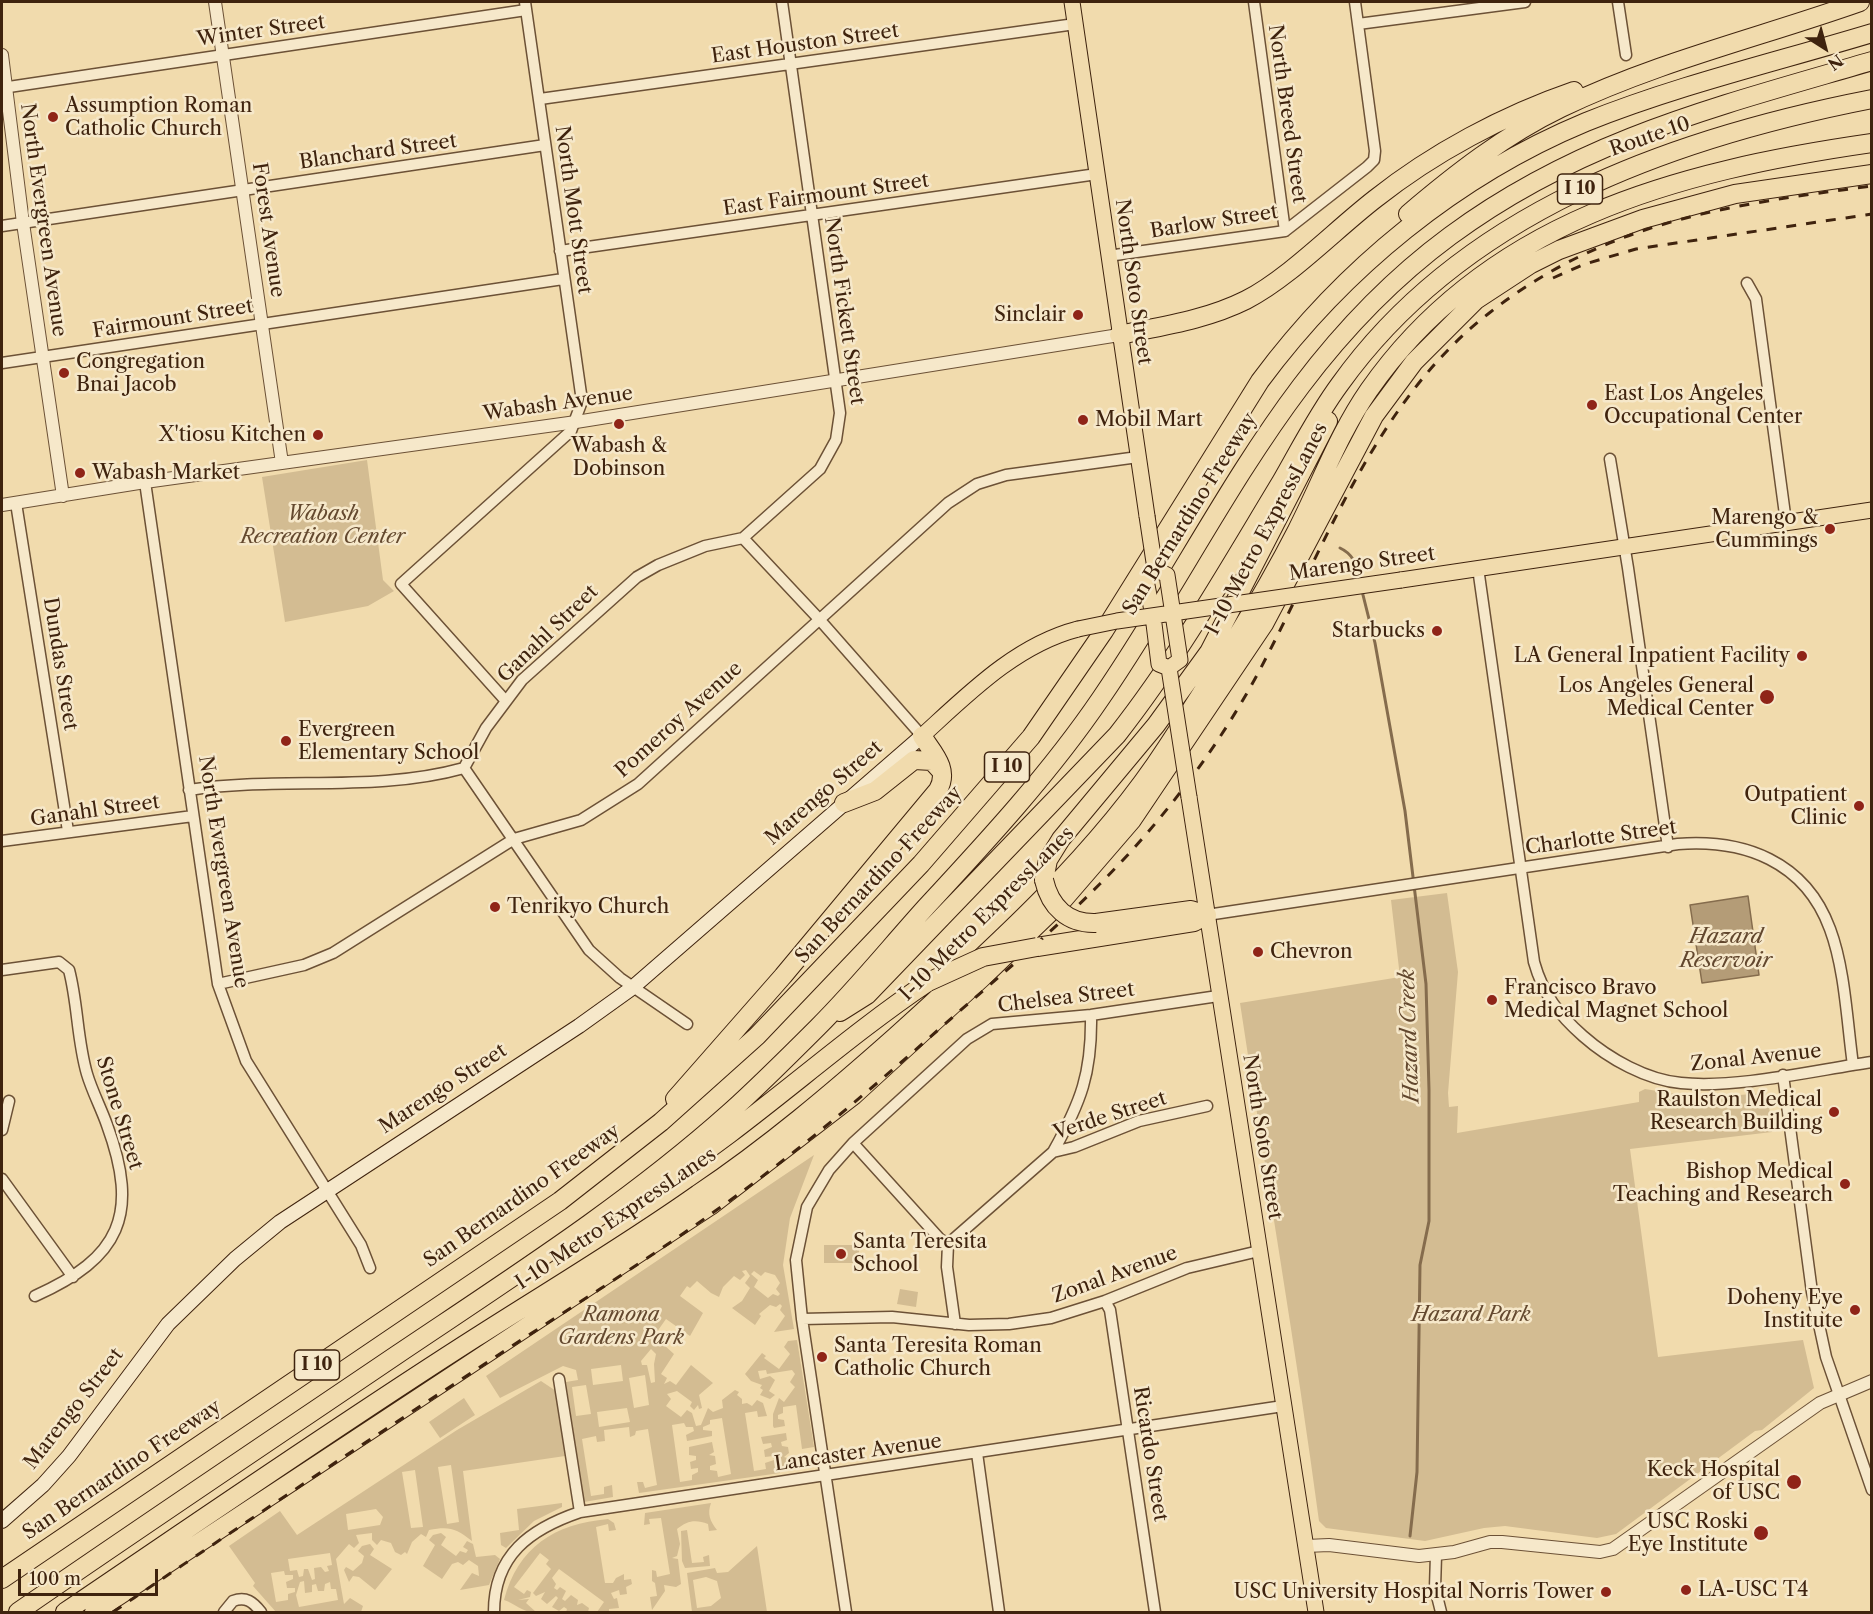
<!DOCTYPE html>
<style>
body{margin:0}
#map{position:relative;width:1873px;height:1614px;overflow:hidden;background:#f1dbad;font-family:"Libre Caslon Text",serif}
canvas{display:block}
.frame{position:absolute;inset:0;border:3px solid #3f230e;pointer-events:none}
.north{position:absolute;left:1795px;top:18px;width:60px;height:60px;-webkit-text-stroke:4px #f6e8ca;paint-order:stroke;rotate:144deg;font-size:16px;font-weight:700;line-height:24px;text-align:center;color:#3f230e}
.north::after{content:'';display:block;margin:auto;width:21px;height:27px;background:#3f230e;clip-path:polygon(50% 0,100% 100%,50% 72%,0 100%)}
.scale{position:absolute;left:18px;top:1569px;width:140px;height:27px;box-sizing:border-box;border:3px solid #3f230e;border-top:0;padding-left:8px;font-size:18px;line-height:21px;white-space:nowrap;color:#3f230e;-webkit-text-stroke:4px #f6e8ca;paint-order:stroke}
</style>
<div id="map">
<canvas width="1873" height="1614"></canvas>
<div class="frame"></div>
<div class="north">N</div>
<div class="scale">100 m</div>
</div>
<script>
const ctx = document.querySelector('canvas').getContext('2d');
ctx.lineJoin = 'round';
function paint(path, color) { ctx.fillStyle = color; ctx.fill(path, 'evenodd'); }
function trace(path, color, width, dash) { ctx.strokeStyle = color; ctx.lineWidth = width; ctx.lineCap = dash ? 'butt' : 'round'; ctx.setLineDash(dash || []); ctx.stroke(path); }
function drawText(font, color, halo, rows, align = 'center') {
  ctx.font = font + ' "Libre Caslon Text",serif'; ctx.lineWidth = 5; ctx.setLineDash([]); ctx.textBaseline = 'middle'; ctx.strokeStyle = halo; ctx.fillStyle = color; for (const [text, x, y, turn = 0] of rows) {
    ctx.save(); ctx.translate(x, y); ctx.rotate((+turn || 0) * Math.PI / 180); ctx.textAlign = isNaN(turn) ? turn : align; if (halo) ctx.strokeText(text, 0, 0); ctx.fillText(text, 0, 0); ctx.restore();
  }
}
paint(new Path2D(`
 M367,460L383,580L394,591L368,606L285,622L262,477Z
 M1447,893L1458,972L1448,1093L1449,1107L1458,1106L1457,1133L1639,1102V1092L1645,1089L1701,1098L1765,1093L1768,1097L1772,1132L1630,1149L1658,1357L1803,1340L1814,1388L1762,1430L1755,1431L1616,1534L1597,1538L1505,1526L1484,1528L1425,1541L1326,1528L1319,1521C1296,1348 1266,1176 1240,1003L1400,977L1391,900Z
 M814,1155L790,1218L783,1265L794,1329L774,1332L785,1316L780,1310L782,1306L780,1304L776,1307L770,1305L759,1314L761,1316L755,1325L732,1308L742,1301L750,1288L745,1283L750,1276L746,1270L742,1271L745,1275L740,1280L734,1276L723,1287L719,1297L711,1293L697,1281L690,1288L687,1286L680,1296L703,1313L690,1336L666,1319L654,1336L674,1354L661,1374L667,1378L664,1384L670,1381L676,1385L691,1365L713,1383L699,1395L702,1408L699,1409L698,1405L694,1410L690,1406L692,1402L677,1391L667,1394L671,1399L666,1406L681,1417L687,1410L692,1413L696,1426L701,1425L708,1408L713,1412L723,1408L722,1400L735,1390L739,1392L737,1395L742,1399V1404L747,1403L752,1406L757,1400L763,1403L767,1416L758,1417L757,1411L745,1413L754,1471L766,1469L765,1463L774,1460L773,1456L765,1457L764,1450L772,1447L771,1443L763,1444L761,1437L786,1433L787,1440L781,1442L782,1446L788,1447L789,1453L784,1457L790,1459L791,1465H798L799,1468L780,1471V1458L777,1459L780,1473L639,1493L637,1482H643L645,1488L657,1485L648,1429L636,1431L635,1435L630,1437L629,1427L604,1430L605,1441L597,1442L596,1436L582,1439L591,1496L604,1494V1487L612,1485L613,1497L584,1502L566,1382L578,1380L576,1370L563,1366L500,1398L486,1376ZM754,1271L761,1276L765,1272L775,1275L780,1283L776,1289L780,1294L778,1296L773,1294L768,1298L754,1287L758,1280L751,1274ZM651,1349L656,1354L654,1364L655,1382L651,1383L647,1365H642L641,1361ZM621,1365L623,1381L593,1385L591,1369ZM645,1375L649,1405L634,1408L629,1378ZM586,1385L591,1414L576,1416L572,1387ZM627,1408L630,1422L599,1427L597,1412ZM722,1418L731,1474L718,1477L717,1471L710,1470V1466L716,1464L715,1456L709,1455L714,1452L712,1442L689,1447V1455L696,1456V1460L690,1462L691,1469L698,1468V1472L692,1475V1480L680,1482L672,1425L684,1423L686,1427H693L694,1431L686,1435L687,1441L712,1436V1431L703,1430V1427L710,1424V1420Z
 M824,1245H859V1263H824Z
 M900,1289L918,1292L916,1307L897,1304Z
 M797,1340L814,1447L802,1449L796,1405L783,1407V1413L778,1415V1419L784,1420L785,1426L774,1428L773,1426V1414L779,1398L784,1402L795,1387L790,1382L795,1374L792,1370L767,1374L766,1370L758,1371L760,1379L770,1376L775,1380L769,1391L775,1395L770,1399L760,1395L763,1390L760,1388L762,1385L751,1381L745,1374L762,1353L766,1356L764,1358L779,1369L790,1354L784,1347L788,1341Z
 M541,1381L556,1391L565,1456L463,1471L472,1541C456,1528 449,1526 429,1530L426,1537L421,1534L412,1542L407,1554L405,1552L401,1555L395,1552L391,1543L381,1540L377,1545L372,1540V1533L356,1535L359,1543L354,1548L349,1544L336,1559L344,1604L350,1598L363,1606L361,1612H276L253,1586L255,1583L229,1546L280,1511L297,1535L457,1430ZM451,1465L459,1522L447,1524L438,1467ZM415,1470L423,1527L411,1528L402,1472ZM376,1509L383,1517L380,1525L348,1530L346,1514ZM330,1553L332,1565L327,1566L329,1571L325,1572L321,1567L314,1568L315,1579L312,1580L308,1569H304L303,1576L299,1577L297,1570L290,1571L288,1559ZM284,1571L285,1575H293V1579L286,1582L287,1588H295V1592L288,1594V1600L276,1602L271,1573ZM304,1581L305,1593L312,1592V1585L316,1584L318,1591H324L325,1584L330,1582L331,1589H336L338,1600L299,1607L296,1595L300,1582Z
 M464,1398L475,1415L440,1438L429,1422Z
 M562,1503V1507L534,1521L506,1548L501,1545L500,1533L519,1530L517,1509Z
 M711,1503C707,1514 710,1521 717,1530L709,1531L708,1524C695,1519 687,1521 677,1529L680,1544L677,1556L672,1558L678,1559L681,1584L676,1587L664,1585L665,1591L652,1610L650,1597L657,1596L655,1583L652,1581V1570L656,1571L657,1577L670,1574L661,1518L649,1519L650,1524L644,1525L645,1513Z
 M608,1519L614,1523L616,1530L609,1531L608,1524L596,1527L605,1583H613L616,1578L624,1574V1580L631,1579L632,1584L626,1587L627,1594L620,1595L619,1590L611,1593L614,1599L617,1598L619,1608L609,1609V1612H592H597L604,1602L559,1569L552,1578L556,1584L554,1588L557,1590L560,1587L566,1591L562,1599L565,1601L571,1595L578,1600L577,1605L582,1603L589,1608L588,1612H566L567,1609L564,1607L559,1611L552,1607L558,1598L556,1596L547,1604L541,1599L545,1592L536,1596L533,1593L551,1569L546,1564L549,1560L540,1553L514,1587L524,1594L527,1590L531,1592L530,1597L518,1600L529,1599L526,1603L536,1612C523,1613 516,1604 504,1600C518,1547 554,1524 608,1519Z
 M687,1530L692,1563L704,1562L703,1557L709,1555L710,1566L685,1568L682,1561L681,1531Z
 M441,1533L446,1537L441,1545L456,1556L460,1551L466,1553L468,1550L463,1547L467,1541L473,1544L476,1557L495,1555L500,1559L489,1585L460,1590L472,1573L479,1576L478,1566L469,1560L463,1565L458,1562L452,1564L442,1579L423,1566L435,1545L429,1540L433,1535Z
 M370,1544L374,1549L370,1555L392,1569L375,1590L359,1577L353,1576L349,1582L344,1570L346,1567L353,1571L362,1563L364,1556L358,1551L362,1546Z
 M757,1546L767,1612H692L687,1573L715,1568L717,1573L728,1572ZM706,1577L717,1581L721,1598L711,1606L697,1608L693,1580Z`), '#d3bc92');
const water = new Path2D(`
 M1748,896L1759,975L1702,983L1690,905Z`);
paint(water, '#b49c77');
trace(water, '#856c4d', 1.5);
trace(new Path2D(`
 M1340,548C1355,555 1356,566 1360,581
 M1362,591L1375,643L1405,811L1426,984L1429,1090V1221L1420,1265L1417,1472L1410,1536`), '#856c4d', 3);
const minor = new Path2D(`
 M1254,2L1285,231
 M1618,2L1626,55
 M1358,24L1525,2
 M2,88L526,10
 M540,99L1075,24
 M2,226L545,145
 M560,251L1097,174
 M1108,256L1285,231L1367,167L1374,160L1375,151L1355,2
 M1747,283L1756,299L1786,522
 M2,363L563,279
 M1610,459L1628,568L1668,847
 M145,482L218,984L246,1061L361,1245L370,1268
 M16,503L68,831
 M743,538L819,619L922,736
 M1478,568L1534,962C1543,994 1559,1015 1583,1036C1609,1059 1647,1080 1681,1083C1736,1089 1816,1070 1872,1062
 M505,700L401,584L571,431L582,401L525,2
 M464,768L589,950L620,978L687,1024
 M189,790C280,776 374,793 464,768L486,728L522,680L637,577L658,565L705,546L743,538L820,469L836,440L840,413L782,2
 M2,841L193,816
 M1207,915L1678,844C1744,839 1805,861 1830,929C1845,969 1847,1022 1853,1065
 M2,970L59,962L69,970C78,1004 77,1040 87,1074C92,1091 101,1108 107,1125C140,1215 120,1258 35,1296
 M218,984L304,965L333,953L514,839L581,820L638,784L948,503L977,484L1006,475L1138,457
 M1783,1075L1812,1292L1826,1357L1872,1490
 M2,1130L9,1101
 M853,1143L940,1239L948,1244L947,1267L955,1324
 M1053,1152C1081,1102 1092,1073 1091,1015
 M2,1179L73,1277
 M948,1244L1053,1152L1074,1147L1139,1121L1207,1106
 M1105,1301L1110,1310L1155,1612
 M802,1319L892,1317L969,1325L1009,1324L1051,1318L1105,1301L1187,1268L1259,1251
 M559,1379L580,1512
 M977,1453L999,1612
 M1436,1555L1435,1588L1441,1612
 M224,1612L233,1601C246,1596 253,1602 261,1612
 M494,1612C494,1555 530,1529 580,1512L1283,1406
 M846,1612L802,1319L796,1260L807,1207L829,1170L853,1143L967,1039L992,1024L1091,1015L1218,996`);
const tertiary = new Path2D(`
 M215,2L282,463
 M2,55L23,223L63,496
 M2,505L145,482L576,422L1119,335
 M1306,1546L1329,1545L1419,1556L1454,1552L1490,1542H1502L1600,1552L1613,1549L1820,1403L1872,1381`);
const secondary = new Path2D(`
 M2,1521L43,1485L69,1456L168,1324L235,1259L280,1222L579,1026L632,988L922,736`);
const primary = new Path2D(`
 M1072,2L1147,516
 M1401,580L1872,510
 M1153,616L1146,580L1155,569
 M922,736C968,694 1016,645 1078,629
 M1189,797L1316,1612`);
const motorway = new Path2D(`
 M1408,214C1455,174 1505,135 1561,108C1656,62 1761,37 1860,2
 M1119,335C1162,326 1206,320 1246,300C1289,278 1335,230 1375,199C1433,153 1504,115 1574,91
 M844,803L875,791L914,760L932,761L941,771
 M1044,880L1048,860L1061,839L1156,725L1209,652L1328,421
 M1096,923L1191,910L1207,915
 M1037,947L1194,922L1207,915
 M840,1012L867,995L1117,735C1179,656 1229,568 1281,482C1300,449 1317,415 1340,384C1463,212 1672,138 1872,99
 M675,1099L783,976L938,790C950,769 933,753 922,736
 M653,1187C750,1126 833,1046 928,982
 M2,1579L560,1201L661,1122L757,1036L921,864L1031,737L1104,631L1260,381C1343,269 1456,176 1586,122C1678,85 1776,62 1872,33
 M18,1612C144,1525 271,1440 398,1354C511,1278 627,1204 729,1113C759,1086 789,1056 818,1027C856,989 890,947 926,907C988,840 1050,773 1101,698C1215,532 1282,360 1450,236C1581,139 1719,106 1872,61
 M65,1612C201,1520 337,1426 475,1338C550,1290 626,1245 698,1194C768,1147 833,1092 896,1036C991,950 1097,855 1167,747C1213,676 1259,604 1297,530C1321,483 1339,433 1369,390C1487,221 1677,171 1872,143
 M94,1612L710,1206L854,1095L985,975L1063,900L1132,820L1264,624L1374,416L1414,362L1476,300L1531,264L1559,250L1643,219L1735,194L1872,174`);
trace(minor, '#6c5136', 13);
trace(tertiary, '#6c5136', 14);
trace(secondary, '#3f230e', 16);
trace(primary, '#3f230e', 17);
trace(motorway, '#3f230e', 20);
trace(minor, '#f6e8ca', 10);
trace(tertiary, '#f6e8ca', 12);
trace(secondary, '#f6e8ca', 14);
trace(primary, '#f1dbad', 15);
trace(motorway, '#f1dbad', 18);
trace(new Path2D(`
 M1553,278L1585,264L1636,249L1872,214
 M113,1612C233,1531 353,1450 474,1371C555,1317 639,1266 718,1209C801,1150 878,1083 954,1016C1016,962 1079,909 1134,848C1186,790 1232,725 1267,656C1329,536 1379,399 1488,314C1606,221 1728,205 1872,186`), '#3f230e', 3, [10, 10]);
const primaryBridge = new Path2D(`
 M1147,516L1155,569L1167,575L1180,660L1169,668
 M1153,616L1159,664L1169,668
 M1078,629L1117,621L1401,580
 M1169,668L1189,797`);
const motorwayBridge = new Path2D(`
 M1044,880C1050,907 1068,924 1096,923
 M928,982L983,957L1037,947`);
trace(primaryBridge, '#3f230e', 17, []);
trace(motorwayBridge, '#3f230e', 20, []);
trace(primaryBridge, '#f1dbad', 15);
trace(motorwayBridge, '#f1dbad', 18);
for (const [x, y, r, color] of [
 [53,117,6,"#8f2418"],
 [1078,315,6,"#8f2418"],
 [64,373,6,"#8f2418"],
 [1592,405,6,"#8f2418"],
 [1083,420,6,"#8f2418"],
 [619,424,6,"#8f2418"],
 [318,435,6,"#8f2418"],
 [80,473,6,"#8f2418"],
 [1830,529,6,"#8f2418"],
 [1437,631,6,"#8f2418"],
 [1802,656,6,"#8f2418"],
 [1767,697,8,"#8f2418"],
 [286,741,6,"#8f2418"],
 [1859,806,6,"#8f2418"],
 [495,907,6,"#8f2418"],
 [1258,952,6,"#8f2418"],
 [1492,1000,6,"#8f2418"],
 [1834,1112,6,"#8f2418"],
 [1845,1184,6,"#8f2418"],
 [841,1254,6,"#8f2418"],
 [1855,1310,6,"#8f2418"],
 [822,1357,6,"#8f2418"],
 [1794,1482,8,"#8f2418"],
 [1761,1533,8,"#8f2418"],
 [1686,1590,6,"#8f2418"],
 [1606,1592,6,"#8f2418"]
]) { const dot = new Path2D(); dot.arc(x, y, r, 0, 2 * Math.PI); ctx.fillStyle = color; ctx.fill(dot); trace(dot, '#f6e8ca', 2); }
for (const [x, y, w] of [
 [1580,189,45],
 [1007,767,45],
 [317,1365,45]
]) { const box = new Path2D(); box.roundRect(x - w / 2, y - 15, w, 30, 4.5); ctx.fillStyle = '#f6e8ca'; ctx.fill(box); trace(box, '#3f230e', 1.5); }
drawText('bold 18px', '#3f230e', null, [
 ["I 10",1580,189],
 ["I 10",1007,767],
 ["I 10",317,1365]
]);
drawText('20px', '#3f230e', '#f6e8ca', [
 ["Winter Street",261,31,-8],
 ["East Houston Street",805,44,-8],
 ["North Breed Street",1287,114,82],
 ["Route 10",1650,137,-19],
 ["Blanchard Street",378,152,-8],
 ["East Fairmount Street",826,195,-8],
 ["North Mott Street",573,210,82],
 ["North Evergreen Avenue",43,220,82],
 ["Barlow Street",1214,222,-9],
 ["Forest Avenue",268,230,82],
 ["North Soto Street",1133,282,82],
 ["North Fickett Street",844,311,82],
 ["Fairmount Street",173,319,-9],
 ["Wabash Avenue",558,404,-8],
 ["San Bernardino Freeway",1190,514,-58],
 ["I-10 Metro ExpressLanes",1267,529,-62],
 ["Marengo Street",1362,564,-8],
 ["Ganahl Street",548,634,-44],
 ["Dundas Street",60,664,81],
 ["Pomeroy Avenue",679,720,-42],
 ["Marengo Street",824,793,-41],
 ["Ganahl Street",95,811,-8],
 ["Charlotte Street",1601,838,-8],
 ["North Evergreen Avenue",223,872,81],
 ["San Bernardino Freeway",879,875,-47],
 ["I-10 Metro ExpressLanes",987,914,-45],
 ["Chelsea Street",1066,998,-7],
 ["Zonal Avenue",1756,1058,-6],
 ["Marengo Street",443,1089,-33],
 ["Stone Street",119,1113,73],
 ["Verde Street",1110,1116,-18],
 ["North Soto Street",1262,1137,81],
 ["San Bernardino Freeway",522,1196,-35],
 ["I-10 Metro ExpressLanes",616,1219,-34],
 ["Zonal Avenue",1115,1275,-20],
 ["Marengo Street",74,1409,-52],
 ["Lancaster Avenue",858,1453,-8],
 ["Ricardo Street",1150,1454,81],
 ["San Bernardino Freeway",122,1470,-34]
]);
drawText('20px', '#3f230e', '#f6e8ca', [
 ["Assumption Roman",65,106,"left"],
 ["Catholic Church",65,129,"left"],
 ["Sinclair",1066,315],
 ["Congregation",76,362,"left"],
 ["Bnai Jacob",76,385,"left"],
 ["East Los Angeles",1604,394,"left"],
 ["Occupational Center",1604,417,"left"],
 ["Mobil Mart",1095,420,"left"],
 ["X'tiosu Kitchen",306,435],
 ["Wabash &",619,446,"center"],
 ["Dobinson",619,469,"center"],
 ["Wabash Market",92,473,"left"],
 ["Marengo &",1818,518],
 ["Cummings",1818,541],
 ["Starbucks",1425,631],
 ["LA General Inpatient Facility",1790,656],
 ["Los Angeles General",1754,686],
 ["Medical Center",1754,709],
 ["Evergreen",298,730,"left"],
 ["Elementary School",298,753,"left"],
 ["Outpatient",1847,795],
 ["Clinic",1847,818],
 ["Tenrikyo Church",507,907,"left"],
 ["Chevron",1270,952,"left"],
 ["Francisco Bravo",1504,988,"left"],
 ["Medical Magnet School",1504,1011,"left"],
 ["Raulston Medical",1822,1100],
 ["Research Building",1822,1123],
 ["Bishop Medical",1833,1172],
 ["Teaching and Research",1833,1195],
 ["Santa Teresita",853,1242,"left"],
 ["School",853,1265,"left"],
 ["Doheny Eye",1843,1298],
 ["Institute",1843,1321],
 ["Santa Teresita Roman",834,1346,"left"],
 ["Catholic Church",834,1369,"left"],
 ["Keck Hospital",1780,1470],
 ["of USC",1780,1493],
 ["USC Roski",1748,1522],
 ["Eye Institute",1748,1545],
 ["LA-USC T4",1698,1590,"left"],
 ["USC University Hospital Norris Tower",1594,1592]
], 'right');
drawText('italic 20px', '#64492f', '#f6e8ca', [
 ["Wabash",323,514],
 ["Recreation Center",323,537],
 ["Ramona",621,1315],
 ["Gardens Park",621,1338],
 ["Hazard Park",1471,1315]
]);
drawText('italic 21px', '#62472e', '#f6e8ca', [
 ["Hazard",1726,937],
 ["Reservoir",1726,961],
 ["Hazard Creek",1410,1036,-92]
]);
</script>
